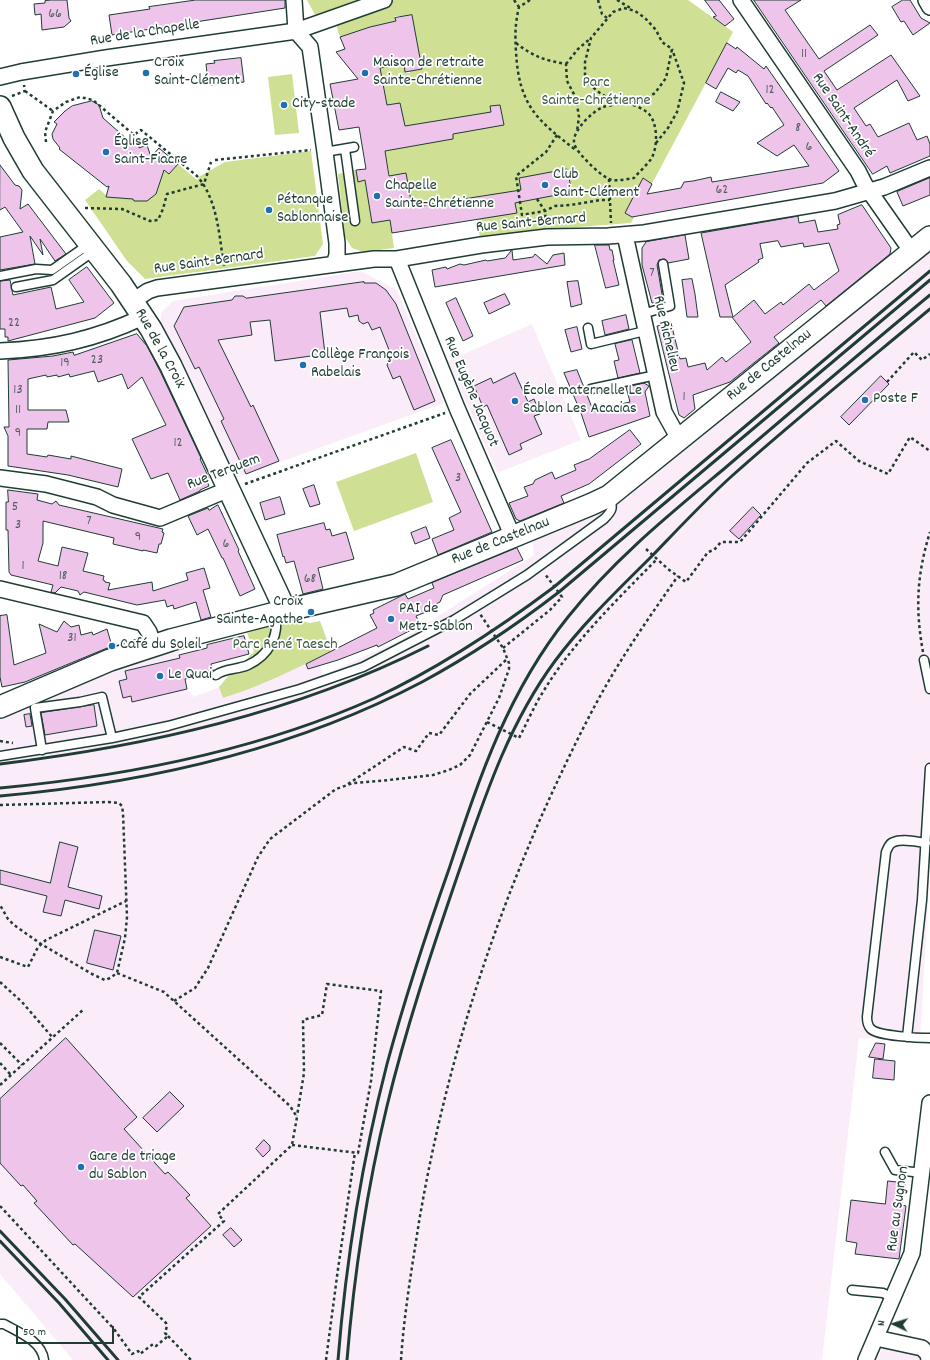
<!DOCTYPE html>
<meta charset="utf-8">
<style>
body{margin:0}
#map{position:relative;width:930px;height:1360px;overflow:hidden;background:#fff;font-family:Dekko,sans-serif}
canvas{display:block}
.north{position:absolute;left:874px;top:1304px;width:40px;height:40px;-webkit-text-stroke:3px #fff;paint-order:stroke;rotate:274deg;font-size:11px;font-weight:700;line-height:16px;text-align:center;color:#1f3d34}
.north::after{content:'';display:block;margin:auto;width:14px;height:18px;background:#1f3d34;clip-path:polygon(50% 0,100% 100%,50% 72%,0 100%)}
.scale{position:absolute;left:16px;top:1326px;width:98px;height:18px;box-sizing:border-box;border:2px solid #1f3d34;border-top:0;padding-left:5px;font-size:12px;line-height:14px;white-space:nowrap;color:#1f3d34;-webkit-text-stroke:3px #fff;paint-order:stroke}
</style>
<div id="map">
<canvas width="930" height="1360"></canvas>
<div class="north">N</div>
<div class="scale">50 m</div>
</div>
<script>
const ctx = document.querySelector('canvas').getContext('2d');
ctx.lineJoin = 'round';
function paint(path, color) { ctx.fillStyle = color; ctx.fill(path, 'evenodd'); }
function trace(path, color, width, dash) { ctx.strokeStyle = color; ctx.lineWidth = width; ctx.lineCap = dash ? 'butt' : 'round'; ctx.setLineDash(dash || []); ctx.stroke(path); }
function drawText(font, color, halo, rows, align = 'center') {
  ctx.font = font + ' Dekko,sans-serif'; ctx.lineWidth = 3.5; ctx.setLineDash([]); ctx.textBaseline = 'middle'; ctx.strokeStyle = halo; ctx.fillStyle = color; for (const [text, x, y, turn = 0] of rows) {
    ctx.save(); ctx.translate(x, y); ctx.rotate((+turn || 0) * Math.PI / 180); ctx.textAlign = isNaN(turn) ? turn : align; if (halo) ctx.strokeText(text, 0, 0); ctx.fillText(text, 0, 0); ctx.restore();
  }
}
paint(new Path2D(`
 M930,246V869L920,1040L859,1038L822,1360H73L0,1274V716L112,668L178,648L187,689L194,697L219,687L224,698L318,658L323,675L401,640L534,555L532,538L603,508Z
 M361,271L397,290L444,403L233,479L160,328L161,313L173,301Z
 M532,324L581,440L497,473L448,361Z
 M883,1347L928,1359V1360H877Z`), '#faedf9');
paint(new Path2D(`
 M307,0H350V1L351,0H688L733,32L631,223L523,231L480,238L473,197L395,209L409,190L406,173L390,177L385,151L453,138L450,119L405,126L400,103L387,105L381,75L378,68L404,64L406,73H410V71L422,69L412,15L401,17L400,16H395L396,21L370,27L340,37L338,32L335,16L315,15Z
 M292,74L299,133L275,135L268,77Z
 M311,151L323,244L315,256L145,279L127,261L85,200L99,189L107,196L122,197L123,198L124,197L151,198L155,189L157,190L158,189L160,167L169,174L178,164L197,180L200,176L225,162Z
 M356,170L358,181L365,180L372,222L390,220L394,248L364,252L352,248L345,237L338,174Z
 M416,453L433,502L354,531L336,482Z
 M285,617L310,623L320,621L331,651C296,669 261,686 223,698L219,687L230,674L254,652L247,633L270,625Z`), '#cfdf93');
const building = new Path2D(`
 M52,0H67L69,18L71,21L64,27L42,30L41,14L35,15L34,4L45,3V1Z
 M196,0H285V8L112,35L109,15L150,9L149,7Z
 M705,0H719L734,19L725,26L713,17L716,16Z
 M754,0H801L785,10L819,59L870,25L878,35L824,71L837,90L891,55L920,96L908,101L897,80L854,108L866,126L870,124L878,137L909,123L917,140L927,136L930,144V156L890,173L887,166L873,174Z
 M903,0H910L921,18L930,23L913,35L904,21L901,22L892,7Z
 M412,15L422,69L405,72L404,64L380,68L387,105L400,103L405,126L491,112L490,106L500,105L504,125L453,134V139L447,140L385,151L389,176L406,173L412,207L521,190L519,178L567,169L572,192L515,203L517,213L392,233L390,220L372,223L365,180L358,182L356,170L366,169L359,127L339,130L330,84L358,79L336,52L345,49L340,37L370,27L396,21L395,18Z
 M727,43L736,49L737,47L764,69L766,66L839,171L823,183L632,217L625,213L643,178L652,184L647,194L681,188L684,182L693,181L711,177L712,182L809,166L794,145L777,156L757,143L784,125L772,107L771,108L767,103L766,104L748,76L738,70L736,73L728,68L716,89L706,83Z
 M241,58L244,82L211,85V82L208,83L206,64L215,63L214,61Z
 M721,92L740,102L733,111L716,102Z
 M92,101L99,105L103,118L128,140L140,139L139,148L147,145L151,157L159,148L178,164L169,174L164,170L156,194L147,201H134L133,199L106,197L109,186L107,187L64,153L59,149L60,148L53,139L52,134L57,124L54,122L65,111L72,106Z
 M0,165L15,185L19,186L22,190L20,209L28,204L66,254L55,261L40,239L43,255L30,236L35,264L0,270V237L23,232L5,207L0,210Z
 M930,178V195L903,206L897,192Z
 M862,205L891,248L890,254L826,306L821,300L774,337L779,343L730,382L693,395L695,409L684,418L679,415L657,326L671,323L680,359L686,358L688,367L705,363L707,370L722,357L726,362L751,342L732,317H720L701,233L798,216L799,223L815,220L818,232L838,229L837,225L840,224L838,215ZM778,241L781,247L803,243L804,247L829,243L839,271L814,290L809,284L783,305L781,302L765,314L754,300L733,317L725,285L759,262L758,260L763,258L760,244Z
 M685,235L689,259L668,263L665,259L659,260L657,265L663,300L652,303L642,265V248L646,242Z
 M595,245H609L610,250H612L614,260H613L619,285L606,288Z
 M512,250L513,260L533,257L535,254L547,264L553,255L564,253L565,265L435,287L432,270L446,267L447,269L460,264L464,265L486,260L487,261L505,258Z
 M87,267L114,303L95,318L8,341V337H5V329H0V281L10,280L13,295L51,287L56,309L84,302L69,280Z
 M692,279L695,294L698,317H687L684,295L682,280Z
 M578,281L582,304L571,307L567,282Z
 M364,282V283H376L386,290L396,304L435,401L414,410L400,376L393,379L387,365L391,355L380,327L372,330L368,322L363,324L359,321L358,315L349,317L347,308L320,312L325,354L275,361L270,320L250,322L252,335L218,340L251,407L253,405L279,461L246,474L221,421L224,419L199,367L195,369L174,326L184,307L232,300L235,296H243L246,298Z
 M505,294L510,304L489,314L484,303Z
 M456,298L473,336L463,341L446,303Z
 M626,315L629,329L605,335L602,321Z
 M577,327L582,349L571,352L565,330Z
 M137,334L147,346L160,371L201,458L200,459L209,478L206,479L209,486L200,490V491L180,500L168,473L151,479L132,439L166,425L142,377L128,389L122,374L98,382L94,371L70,377L69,374L58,377L57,375L47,377L46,375L28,379V410H66L69,422H48L47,429H27V454L47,457L48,455L71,459V456L122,469L118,487L68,475L8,466V436L4,427H9L8,360L53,356L73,352L74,355Z
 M632,340L640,373L618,378L614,361L619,360L615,344Z
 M577,370L593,410L630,402L626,387L644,383L649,386L645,392L650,416L589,437L581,413L564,373Z
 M515,373L528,402L534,399L540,414L534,416L542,434L520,444L522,449L509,455L487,405L483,407L474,386L491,378L493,383Z
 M881,376L889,384L849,425L841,417Z
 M630,430L641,444L589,484L561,496L564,503L520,521L516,519L509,503L528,496L524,487L533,484L535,480L552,472L555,479L576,470L574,465L589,459Z
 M451,440L492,532L438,555L432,539L454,530L449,518L461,512L432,448Z
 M314,485L320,504L310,507L303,489Z
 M8,490L38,494L37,500L52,504L56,501L59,505L163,529L162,532L164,533L161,544H159L157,553L143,550V551L113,544L114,538L43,521V543L38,561L58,566L62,547L88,553L83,571L104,576L103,580L105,581V582L110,583L108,590L152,582L153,591L188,580L186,573L204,568L210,588L203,590L211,617L201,620L196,602L174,609L173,605L167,607L165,600L137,605L84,592L80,595L78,591L61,587L55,593L51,592L53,585L11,575L9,572L8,530H6V502H8Z
 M280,497L285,514L265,520L260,503Z
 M218,505L239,550L238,551L255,589L240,596L223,558H222L208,529L197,535L188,516L208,508L209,510Z
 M753,507L761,515L739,539L730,531Z
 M324,523L326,530L330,529L332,536L346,532L354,559L318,568L323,589L303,594L294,561L286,563L284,556L283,557L277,535Z
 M426,527L430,538L415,544L411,533Z
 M517,548L523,560L443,595L440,602L434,605L436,608L416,616L419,622L414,625L415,628L378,647L377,645L338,660L308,669L306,664L377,628L370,615L374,613L373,610L405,594L408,599L434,588L432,583Z
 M7,615L14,665L46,653L39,624L57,632L64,621L71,627L79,625L81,635L92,632L93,635L107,629L112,646L25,682L2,687L0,677V616Z
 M244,636L249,654L211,664L213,670L211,673L185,679L187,689L132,702L131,696L123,698L119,681L127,679L125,671L180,658L179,655L207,648V645Z
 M94,705L97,726L45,735L41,713Z
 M30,714L32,726L26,727L24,715Z
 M60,842L78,847L68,887L102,896L99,909L65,900L61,916L43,912L47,896L0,884V870L50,883Z
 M95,930L121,936L113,970L87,963Z
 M66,1038L137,1117L124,1129L165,1174L168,1172L190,1195L186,1198L211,1226L133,1297L75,1244L73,1245L34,1203L37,1201L23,1185L21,1186L0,1163V1099Z
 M876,1043L885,1044L883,1059L869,1057Z
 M875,1059L895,1061L894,1080L873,1078Z
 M170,1092L184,1106L157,1132L143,1118Z
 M264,1140L270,1146V1150L263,1157L256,1149Z
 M888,1181L905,1183L902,1205L906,1206L899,1259L855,1254L857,1243L846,1241L851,1200L885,1204Z
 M231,1228L242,1240L234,1247L223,1235Z`);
paint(building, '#eec4eb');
trace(building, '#1f3d34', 1);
const lane = new Path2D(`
 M345,149L355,221
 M325,152L354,147
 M0,276L36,269L52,270L89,244
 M16,287L53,280L94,251
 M642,314L670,306L663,264
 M588,328L591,344L645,331
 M591,389L656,375
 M924,660L930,689
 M216,675C225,668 237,670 248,665C268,656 280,636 275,614
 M42,750L35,708L80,702L102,697L112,738
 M0,756L112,738L168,726L300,689L363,667L454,620L527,575L604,519C612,511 614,508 609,497
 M926,843C917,842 902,838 894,842C889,843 888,848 886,852L867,1017C867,1021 868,1026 871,1029C878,1036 919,1038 930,1038
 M907,1037L922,900L930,768
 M885,1152L895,1170L923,1173
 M852,1290L883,1293L893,1298
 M0,1324H4C18,1332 42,1341 44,1360`);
const street = new Path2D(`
 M294,0L296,31L310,47L325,152L337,243V255L334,264
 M741,0L858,171L865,185L912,252
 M926,0L930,7
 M0,77L21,72L106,58L296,31L384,0
 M625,235L664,412L679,439
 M397,259L457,408L513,537
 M133,301L148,291L157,288L374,259H397L481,245L547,237L608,236L644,233L835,201L884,187L930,168
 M0,351C52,349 96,339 143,317
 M0,478L46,484L97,497L113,505L160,518L229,489
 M0,589L143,623L149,632L154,646
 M876,1338L922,1348L928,1354L929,1360
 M866,1360L912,1253L930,1103`);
const secondary = new Path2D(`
 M0,107L14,138L33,171L121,284L151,329L171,366L281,601L283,611
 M0,707L110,660L171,640L283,611L396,585L592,504L609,496L930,237`);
trace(lane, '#1f3d34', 11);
trace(street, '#1f3d34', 18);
trace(secondary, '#1f3d34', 24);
trace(new Path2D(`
 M514,0L519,7
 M530,0L519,7C515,24 515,35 516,52C519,106 537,120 577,151
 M598,0L602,14L607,18
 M617,0L632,9
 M624,8L635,11L645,18L656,30L662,42L672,49L666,78L655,93L643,101L618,104L600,93L589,84L585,75V62L591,38L613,12Z
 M516,43C534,57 544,60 566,64L567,81L576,98L579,117L577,131
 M566,64L578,49L591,38
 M25,91L53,111
 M12,96L25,91L24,85
 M618,104C613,105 607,106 603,107C593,111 573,130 574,142C574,151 601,176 609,179C617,182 626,179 634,178C639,172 646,166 651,159C658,148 658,124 649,114C644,109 636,106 629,103
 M557,135L546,152L516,176L522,215L545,211L555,206L570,205L601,200H610
 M46,142L45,132L53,111L66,102L80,97L93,100L134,135L141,130L197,176C218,200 219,236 224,266
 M656,143L668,128L677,112L684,83L672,49
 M215,160L311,150
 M609,179L611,223
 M537,199L545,211L546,224
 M85,208L122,209L150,221L158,220L163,209L167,194L204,184L211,162
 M887,382L914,352L922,360L930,354
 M245,484L445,413
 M646,549L668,569L686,582L708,552L714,550L721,542H740L807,463L836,441L859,461L888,474L910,437L930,451
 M503,648L550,610L562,597L545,574
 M923,652C915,608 917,574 930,532
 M487,722L519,738C527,723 534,706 543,692C573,642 616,601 657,559
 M0,741L13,743
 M348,784L404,747L416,751L429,733L439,735L470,694L507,659
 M0,805L108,802L119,803L122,806L123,813L127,917L125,938L117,973L110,978L105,980L92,974L41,944L14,925L8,919L0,905
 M0,957L28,967L38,947L46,940L126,901
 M0,982L22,1002L53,1038
 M174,1001L195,988L208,968L258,857L270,839L336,789L353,783L389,780L433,775L449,770L460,765L470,755L499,698L509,669V663L503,648L480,614
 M0,1043L22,1065
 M0,1063L11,1075
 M0,1085L84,1009
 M292,1145L358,1153L371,1081L381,991L327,984L322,1015L303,1020L304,1073L297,1116
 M0,1206L114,1329L132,1354L138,1351L140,1354L153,1344L156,1346L168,1336L165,1333L167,1326L166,1323L139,1297L224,1221L218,1214L292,1145L297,1117L290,1106L164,992L117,973
 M168,1336L191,1360
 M326,1360L338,1269L355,1152
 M401,1360C404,1314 412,1267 419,1222C444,1074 489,931 551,795C571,752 592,708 617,667C636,636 657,606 678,576`), '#1f3d34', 2.5, [3, 3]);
trace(lane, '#fff', 8);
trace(street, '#fff', 15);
trace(secondary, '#fff', 21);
trace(new Path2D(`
 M0,764C147,746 295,713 428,646
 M0,788C128,776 257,751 375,698C439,668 498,629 554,587L930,271
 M0,796C145,783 293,750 422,682C470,656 515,626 559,592L930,280
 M0,1231L65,1299L118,1360
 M0,1241L59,1303L108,1360
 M338,1360C346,1260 362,1161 387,1064C405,998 426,934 449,869C479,779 507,693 568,617C613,560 670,514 725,468C793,410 861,352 930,295
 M347,1360C354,1274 367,1189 387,1106C406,1028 431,953 457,877C483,802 507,726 555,661C584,622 619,589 653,555C679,528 705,500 733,475C797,418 864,364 930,309`), '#1f3d34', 3);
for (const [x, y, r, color] of [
 [146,73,4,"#1f6fb2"],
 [365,73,4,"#1f6fb2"],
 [76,74,4,"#1f6fb2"],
 [284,105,4,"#1f6fb2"],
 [106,152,4,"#1f6fb2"],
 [545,185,4,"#1f6fb2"],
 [377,196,4,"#1f6fb2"],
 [269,210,4,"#1f6fb2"],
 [303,365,4,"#1f6fb2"],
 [865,400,4,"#1f6fb2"],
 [515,401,4,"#1f6fb2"],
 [311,612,4,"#1f6fb2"],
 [391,619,4,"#1f6fb2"],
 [112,646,4,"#1f6fb2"],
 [160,676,4,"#1f6fb2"],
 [81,1167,4,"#1f6fb2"]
]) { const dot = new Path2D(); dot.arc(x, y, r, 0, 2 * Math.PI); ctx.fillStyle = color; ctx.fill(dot); trace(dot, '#fff', 1.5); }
drawText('14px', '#535f62', null, [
 ["66",55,15],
 ["11",804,55],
 ["12",770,91],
 ["8",798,129],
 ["6",809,148],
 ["62",722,191],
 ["7",652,274],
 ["22",14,324],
 ["23",97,361],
 ["19",65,364],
 ["13",18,391],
 ["1",684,398],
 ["11",18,411],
 ["9",18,434],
 ["12",178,444],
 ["3",458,479],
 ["5",15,508],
 ["7",89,522],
 ["3",18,526],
 ["9",138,538],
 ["6",226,545],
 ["1",23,567],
 ["18",63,577],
 ["68",310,580],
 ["31",72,639]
]);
drawText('16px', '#1f3d34', '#fff', [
 ["Rue de la Chapelle",145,34,-9],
 ["Rue Saint-André",842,116,56],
 ["Rue Saint-Bernard",531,224,-5],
 ["Rue Saint-Bernard",209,263,-8],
 ["Rue Richelieu",665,334,77],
 ["Rue de la Croix",159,349,61],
 ["Rue de Castelnau",770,366,-39],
 ["Rue Eugène Jacquot",470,392,67],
 ["Rue Terquem",224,473,-21],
 ["Rue de Castelnau",501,542,-22],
 ["Rue au Sugnon",899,1209,-82]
]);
drawText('16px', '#1f3d34', '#fff', [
 ["Croix",154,64],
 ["Saint-Clément",154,82],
 ["Maison de retraite",373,64],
 ["Sainte-Chrétienne",373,82],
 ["Église",84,74],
 ["City-stade",292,105],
 ["Église",114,143],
 ["Saint-Fiacre",114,161],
 ["Club",553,176],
 ["Saint-Clément",553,194],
 ["Chapelle",385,187],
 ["Sainte-Chrétienne",385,205],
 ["Pétanque",277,201],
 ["Sablonnaise",277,219],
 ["Collège François",311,356],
 ["Rabelais",311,374],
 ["École maternelle Le",523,392],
 ["Sablon Les Acacias",523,410],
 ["Poste F",873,400],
 ["Croix",303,603,"right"],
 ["Sainte-Agathe",303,621,"right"],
 ["PAI de",399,610],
 ["Metz-Sablon",399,628],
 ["Café du Soleil",120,646],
 ["Le Quai",168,676],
 ["Gare de triage",89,1158],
 ["du Sablon",89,1176]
], 'left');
drawText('16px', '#425d47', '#fff', [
 ["Parc",596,84],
 ["Sainte-Chrétienne",596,102],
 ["Parc René Taesch",285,646]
]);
</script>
